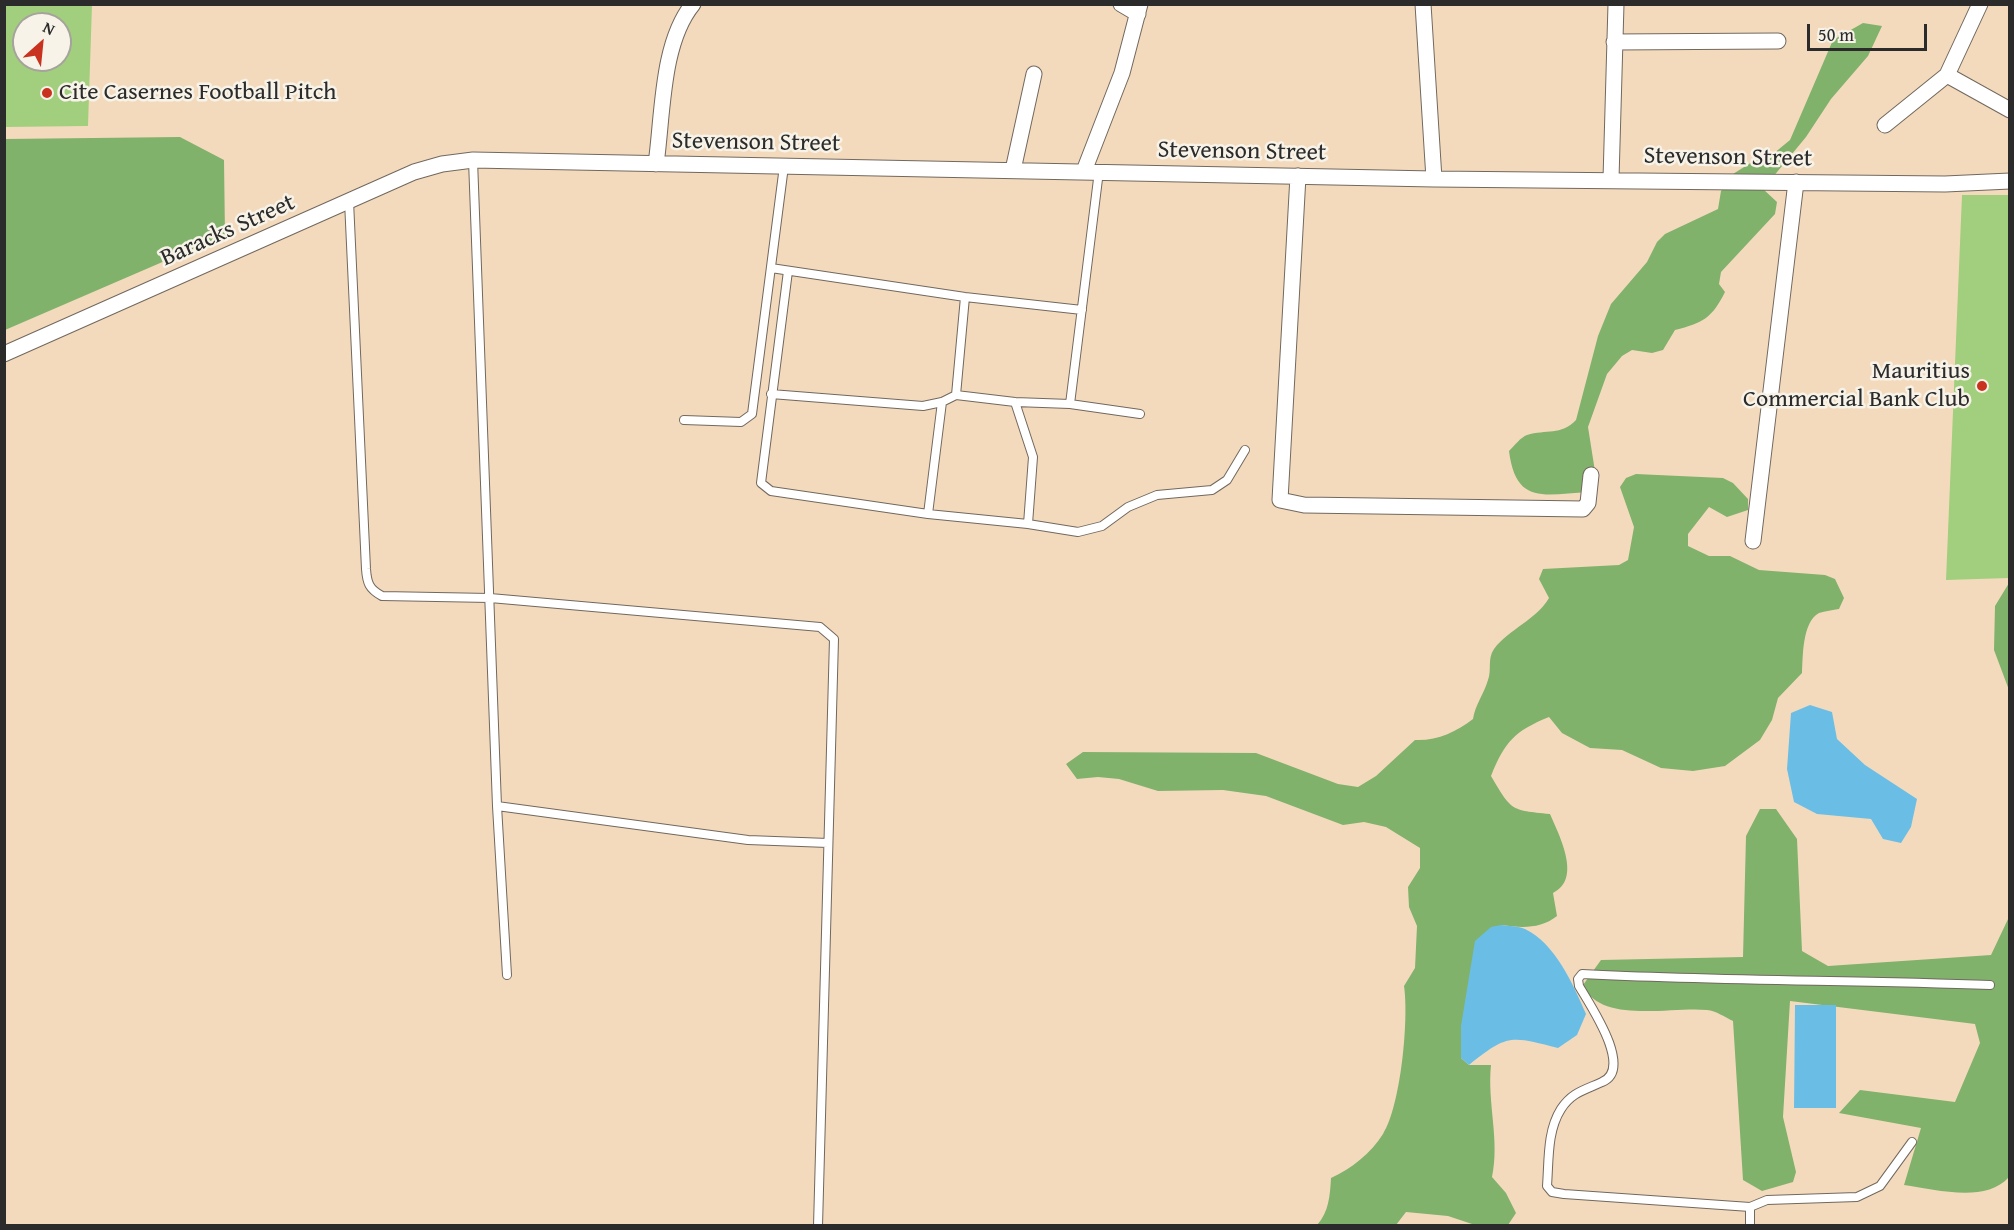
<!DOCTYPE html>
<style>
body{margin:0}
#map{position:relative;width:2014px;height:1230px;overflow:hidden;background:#f4dabd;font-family:"Gentium Book Plus",serif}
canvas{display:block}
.frame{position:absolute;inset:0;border:6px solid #2b2b2b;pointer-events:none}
.north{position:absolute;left:12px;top:12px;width:60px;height:60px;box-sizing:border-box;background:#f7f3e8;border:2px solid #a5a39c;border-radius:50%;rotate:27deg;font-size:16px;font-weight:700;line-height:24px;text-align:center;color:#2b2b2b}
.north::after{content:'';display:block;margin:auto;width:21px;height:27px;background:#c8321e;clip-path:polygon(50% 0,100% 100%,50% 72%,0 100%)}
.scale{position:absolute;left:1807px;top:24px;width:120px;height:27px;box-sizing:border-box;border:3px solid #2b2b2b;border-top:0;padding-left:8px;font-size:18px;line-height:21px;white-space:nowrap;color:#2b2b2b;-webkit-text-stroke:4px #f7f3e8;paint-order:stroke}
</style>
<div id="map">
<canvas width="2014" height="1230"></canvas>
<div class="frame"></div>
<div class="north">N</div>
<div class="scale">50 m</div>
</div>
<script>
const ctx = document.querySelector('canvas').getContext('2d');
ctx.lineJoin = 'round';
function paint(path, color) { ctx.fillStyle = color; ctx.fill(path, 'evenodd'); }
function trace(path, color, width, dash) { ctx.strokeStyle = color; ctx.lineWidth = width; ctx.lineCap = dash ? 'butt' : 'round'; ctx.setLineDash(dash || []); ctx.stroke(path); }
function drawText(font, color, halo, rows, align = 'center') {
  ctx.font = font + ' "Gentium Book Plus",serif'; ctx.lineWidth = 5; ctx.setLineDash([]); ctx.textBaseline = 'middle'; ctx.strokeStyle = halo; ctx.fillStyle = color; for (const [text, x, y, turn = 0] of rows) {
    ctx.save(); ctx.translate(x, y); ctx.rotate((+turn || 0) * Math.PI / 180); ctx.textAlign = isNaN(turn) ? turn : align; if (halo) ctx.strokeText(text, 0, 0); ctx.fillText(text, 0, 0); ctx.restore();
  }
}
paint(new Path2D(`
 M4,5H92L88,126L5,127ZM24,24H60V60H24Z
 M1962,195H2009V578L1946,580Z`), '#a1cf7d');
paint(new Path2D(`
 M1863,23L1882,26L1868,56L1831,99L1806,137L1763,189L1777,202L1775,214L1721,272L1719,284L1725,292C1712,318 1703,323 1675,330L1663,350L1652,353L1632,350L1622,356L1607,374L1588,427L1597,484L1589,492C1545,494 1516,506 1509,451C1514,446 1521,437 1527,435C1546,429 1561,436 1576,420L1598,336L1611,304L1647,262L1657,242L1665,234L1718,209L1721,191L1733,174L1752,162L1773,154L1790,140L1833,40Z
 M180,137L224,160L225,235L5,330V139Z
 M1636,474L1723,478L1733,483L1748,499V510L1727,517L1709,507L1688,534V546L1709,556H1730L1759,570L1825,575L1835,579L1844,598L1839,609C1833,610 1825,611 1819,613C1802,622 1803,657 1802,673L1778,698L1772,720L1760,740L1725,766L1693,771L1661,768L1622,750L1590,748L1562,733L1549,717C1515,731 1505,741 1491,776C1512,811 1510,810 1550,814C1560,837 1582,879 1553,893L1557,916C1541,929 1521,928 1502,925L1461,1058L1469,1065H1491C1487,1103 1500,1140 1492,1177L1506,1193L1516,1213L1508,1225H1475L1448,1216L1406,1212L1396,1225H1317C1329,1212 1330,1195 1331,1178C1351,1169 1371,1153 1383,1134C1401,1105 1409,1019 1404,986L1415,968L1417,926L1409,907L1408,887L1420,868V848L1386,827L1364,822L1343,825L1266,796L1223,790L1158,791L1119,779L1098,777L1077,779L1066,764L1083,752L1256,753L1338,784L1358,787L1376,776L1415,740C1437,741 1456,732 1473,719C1475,705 1484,694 1488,680C1492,670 1487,659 1494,649C1509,629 1536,620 1549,598L1539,579L1543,569L1619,565L1628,560L1634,527L1620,487L1626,478Z
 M2009,583V690L1994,650L1995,606Z
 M1760,809H1776L1797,839L1802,951L1828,966L1991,955L2009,917V1177C1985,1204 1935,1189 1904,1185L1921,1128L1839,1113L1860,1090L1955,1102L1980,1043L1975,1024L1790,1001L1783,1117L1796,1172L1793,1182L1762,1191L1743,1180L1733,1021C1725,1017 1716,1011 1707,1010C1672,1006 1600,1025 1583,985L1601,960L1743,957L1746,836Z`), '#80b26c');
paint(new Path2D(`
 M1810,705L1832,712L1837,739L1865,765L1917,799L1911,827L1901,843L1883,839L1871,819L1817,814L1794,802L1787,769L1791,713Z
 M1501,925C1509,926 1518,926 1525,929C1555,943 1573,984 1586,1014L1577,1035L1558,1048C1510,1036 1508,1034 1469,1065L1461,1058V1026L1475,941L1491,927Z
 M1795,1005H1836V1108H1794Z`), '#6abee6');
const service = new Path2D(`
 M473,160L497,806L507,975
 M349,201L366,569C367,583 369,589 382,596L490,598L820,627L834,639L818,1226
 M771,268L965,297L1082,310
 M788,271L761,483L771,491L928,514L1028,524L1033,457L1015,402
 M771,394L923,406L942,402L956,395L1015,402L1070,404L1140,414
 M956,395L965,297
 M1070,404L1099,171
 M684,420L741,422L752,414L784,166
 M928,514L942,402
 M1028,524L1078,532L1102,526L1128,507L1157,495L1212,490L1227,480L1245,450
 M497,806L748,840L828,843
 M1750,1207L1767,1200L1857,1197L1880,1186L1912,1142
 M1750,1226V1207L1564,1194L1552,1192L1547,1186C1549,1160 1547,1131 1561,1109C1572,1092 1585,1090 1602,1082C1634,1069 1590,1005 1579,986L1578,979L1582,974C1718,981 1854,980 1990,985`);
const minor = new Path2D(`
 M1121,4L1138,14
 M1423,4L1434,179
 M1614,42L1778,41
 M1947,75L2010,110
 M1885,125L1947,75L1980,4
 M656,164C663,115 661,43 693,4
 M1013,170L1034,74
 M1084,171L1122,73L1140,4
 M1298,176L1280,500L1304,505L1583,509L1588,503L1591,475
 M1611,179L1616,4
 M4,354L414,172L442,164L473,160L1434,179L1945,184L2010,181
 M1753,541L1796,182`);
trace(service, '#71685e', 10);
trace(minor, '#71685e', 17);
trace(service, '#fff', 8);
trace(minor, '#fff', 15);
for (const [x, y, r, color] of [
 [47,93,6,"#c8321e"],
 [1982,386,6,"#c8321e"]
]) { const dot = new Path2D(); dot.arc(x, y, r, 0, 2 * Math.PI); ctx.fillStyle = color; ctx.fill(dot); trace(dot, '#f7f3e8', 2); }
drawText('24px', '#2b2b2b', '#f7f3e8', [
 ["Cite Casernes Football Pitch",59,93],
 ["Mauritius",1970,372,"right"],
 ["Commercial Bank Club",1970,400,"right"]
], 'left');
drawText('24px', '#2b2b2b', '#f7f3e8', [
 ["Stevenson Street",756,143,1],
 ["Stevenson Street",1242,152,1],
 ["Stevenson Street",1728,158,1],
 ["Baracks Street",228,231,-24]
]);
</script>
